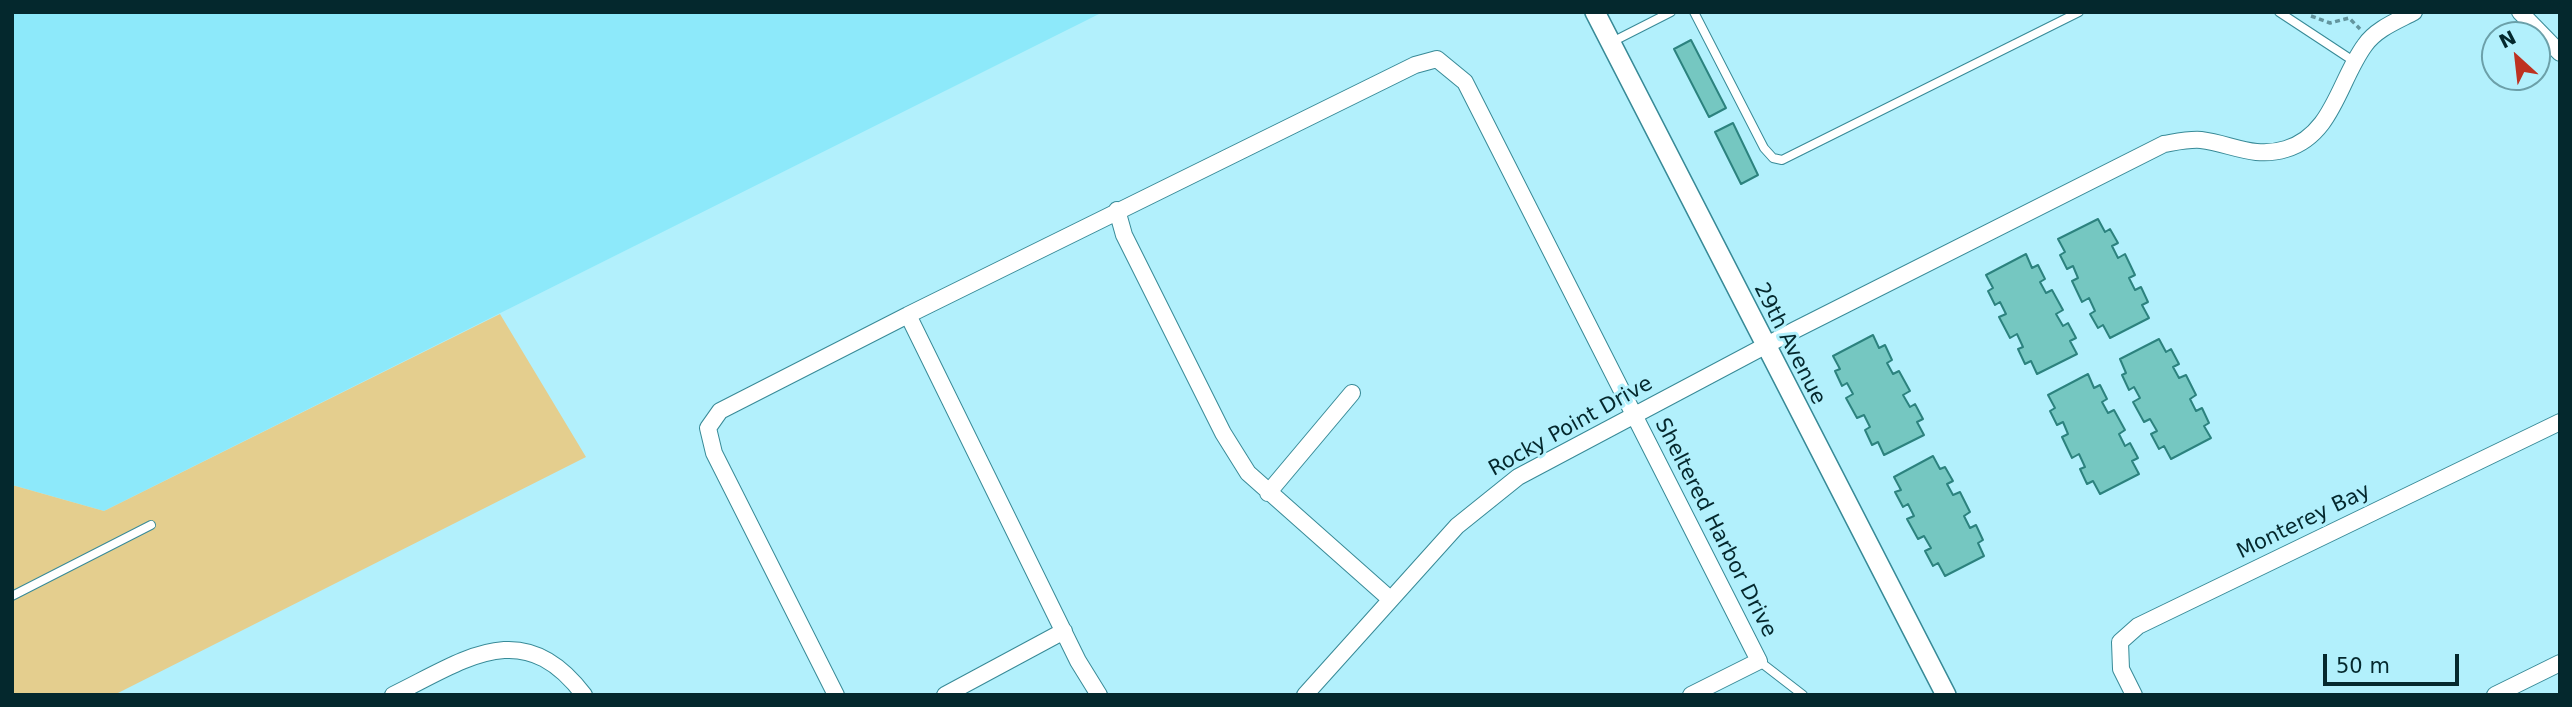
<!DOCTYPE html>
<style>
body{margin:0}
#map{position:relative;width:2572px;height:707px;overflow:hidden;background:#b2f0fc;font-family:"DejaVu Sans",sans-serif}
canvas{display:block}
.frame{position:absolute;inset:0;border:14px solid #04282d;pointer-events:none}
.north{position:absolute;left:2481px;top:21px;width:70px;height:70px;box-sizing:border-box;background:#b2f0fc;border:2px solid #6ca0a9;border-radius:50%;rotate:333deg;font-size:19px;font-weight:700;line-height:28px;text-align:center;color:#04282d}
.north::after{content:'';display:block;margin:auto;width:24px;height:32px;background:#be3221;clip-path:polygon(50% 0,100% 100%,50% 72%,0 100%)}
.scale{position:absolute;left:2323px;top:654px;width:136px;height:32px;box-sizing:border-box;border:4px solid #04282d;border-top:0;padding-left:9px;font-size:21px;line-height:24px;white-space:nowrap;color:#04282d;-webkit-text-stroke:5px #b2f0fc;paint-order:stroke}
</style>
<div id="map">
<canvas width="2572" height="707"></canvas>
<div class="frame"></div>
<div class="north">N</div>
<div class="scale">50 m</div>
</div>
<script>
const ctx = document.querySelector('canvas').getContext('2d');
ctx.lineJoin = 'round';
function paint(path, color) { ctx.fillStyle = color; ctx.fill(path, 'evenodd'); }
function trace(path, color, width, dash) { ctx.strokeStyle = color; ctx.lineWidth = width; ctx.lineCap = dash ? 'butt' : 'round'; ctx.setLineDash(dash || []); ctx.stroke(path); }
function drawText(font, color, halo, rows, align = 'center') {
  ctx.font = font + ' "DejaVu Sans",sans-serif'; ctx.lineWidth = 6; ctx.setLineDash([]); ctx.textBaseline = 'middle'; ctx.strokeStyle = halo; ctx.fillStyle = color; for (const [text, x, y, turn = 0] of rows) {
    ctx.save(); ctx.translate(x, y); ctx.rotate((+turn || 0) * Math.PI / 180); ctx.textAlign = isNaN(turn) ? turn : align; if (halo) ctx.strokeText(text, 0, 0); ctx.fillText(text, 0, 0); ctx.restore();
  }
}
paint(new Path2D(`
 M12,12H1103L104,511L12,485Z`), '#8de9fa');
paint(new Path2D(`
 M500,314L586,457L114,695H12V485L104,511Z`), '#e4ce8e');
const building = new Path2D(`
 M1691,40L1726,108L1709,117L1674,49Z
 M1733,123L1758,175L1741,184L1715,132Z
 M2098,219L2105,232L2110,229L2118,243L2112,246L2118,258L2125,254L2135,275L2129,278L2135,290L2141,287L2148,302L2142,305L2149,318L2110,338L2103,325L2098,328L2090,314L2095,311L2089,298L2082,302L2072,281L2078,278L2073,266L2067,269L2060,255L2065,252L2058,239Z
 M2026,254L2032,268L2038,265L2045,279L2040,282L2046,293L2052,290L2063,310L2056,314L2063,326L2068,323L2076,338L2070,341L2077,354L2037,374L2031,361L2025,364L2018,349L2023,347L2017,334L2010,338L1999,317L2006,314L2000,302L1995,305L1988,291L1993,288L1986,275Z
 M1873,335L1879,348L1885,345L1892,360L1887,363L1893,374L1899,371L1910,391L1903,395L1910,407L1915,404L1923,419L1917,422L1924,435L1884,455L1878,442L1872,445L1865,430L1870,427L1864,415L1857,418L1846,398L1853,394L1847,383L1842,386L1835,371L1840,369L1833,356Z
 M2159,339L2166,352L2171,349L2179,364L2173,367L2179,378L2186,375L2196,395L2190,399L2196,411L2202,408L2209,423L2204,426L2211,438L2171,459L2164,446L2159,449L2151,434L2157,431L2150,419L2144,422L2133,402L2140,398L2134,387L2129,390L2122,375L2126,373L2120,359Z
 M2088,374L2094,388L2100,385L2107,399L2102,402L2108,413L2114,410L2125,430L2119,434L2125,446L2130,443L2138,458L2132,461L2139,474L2100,494L2093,481L2087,484L2080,469L2085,467L2079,454L2072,458L2062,437L2068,434L2063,422L2057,425L2050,411L2055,408L2048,395Z
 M1933,456L1940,469L1945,467L1953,481L1947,484L1953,495L1960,492L1970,512L1964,516L1970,528L1976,525L1983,540L1978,543L1984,556L1945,576L1938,563L1933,566L1925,551L1931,548L1924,536L1918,539L1907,519L1914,516L1908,504L1903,507L1895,492L1901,490L1894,477Z`);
paint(building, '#75c7c1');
trace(building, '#2c827e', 2);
const service = new Path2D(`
 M1694,12L1764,148L1773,158L1782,160L2079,12
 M2279,12L2355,62
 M1610,43L1671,12
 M12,596L151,525
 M1759,661L1803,695`);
const minor = new Path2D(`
 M2520,12L2560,53
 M1117,210L1124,235L1223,433L1248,473L1390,599
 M1268,493L1352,393
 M393,695C465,660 523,614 584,695
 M836,695L714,453L708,428L720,411L908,315
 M945,695L1064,631
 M1099,695L1078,661L908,315L1415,65L1437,59L1465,82L1759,661L1691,695
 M1305,695L1457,526L1518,477L1795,330L2164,144C2176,142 2189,139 2201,140C2232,144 2254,159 2286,149C2333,135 2339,80 2365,45C2376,29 2397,21 2414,12
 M2134,695L2121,669L2120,642L2138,626L2560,422
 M2495,695L2560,663`);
const tertiary = new Path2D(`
 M1595,12L1946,695`);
trace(service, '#388a97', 10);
trace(minor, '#388a97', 18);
trace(tertiary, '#388a97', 22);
trace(new Path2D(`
 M2311,16L2330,23L2349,18L2360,29`), '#63959e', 3.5, [5, 3.5]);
trace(service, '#fff', 8);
trace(minor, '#fff', 16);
trace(tertiary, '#fff', 19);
drawText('21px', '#04282d', '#b2f0fc', [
 ["29th Avenue",1789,344,63],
 ["Rocky Point Drive",1571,427,-29],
 ["Monterey Bay",2304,522,-26],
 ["Sheltered Harbor Drive",1715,528,63]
]);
</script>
